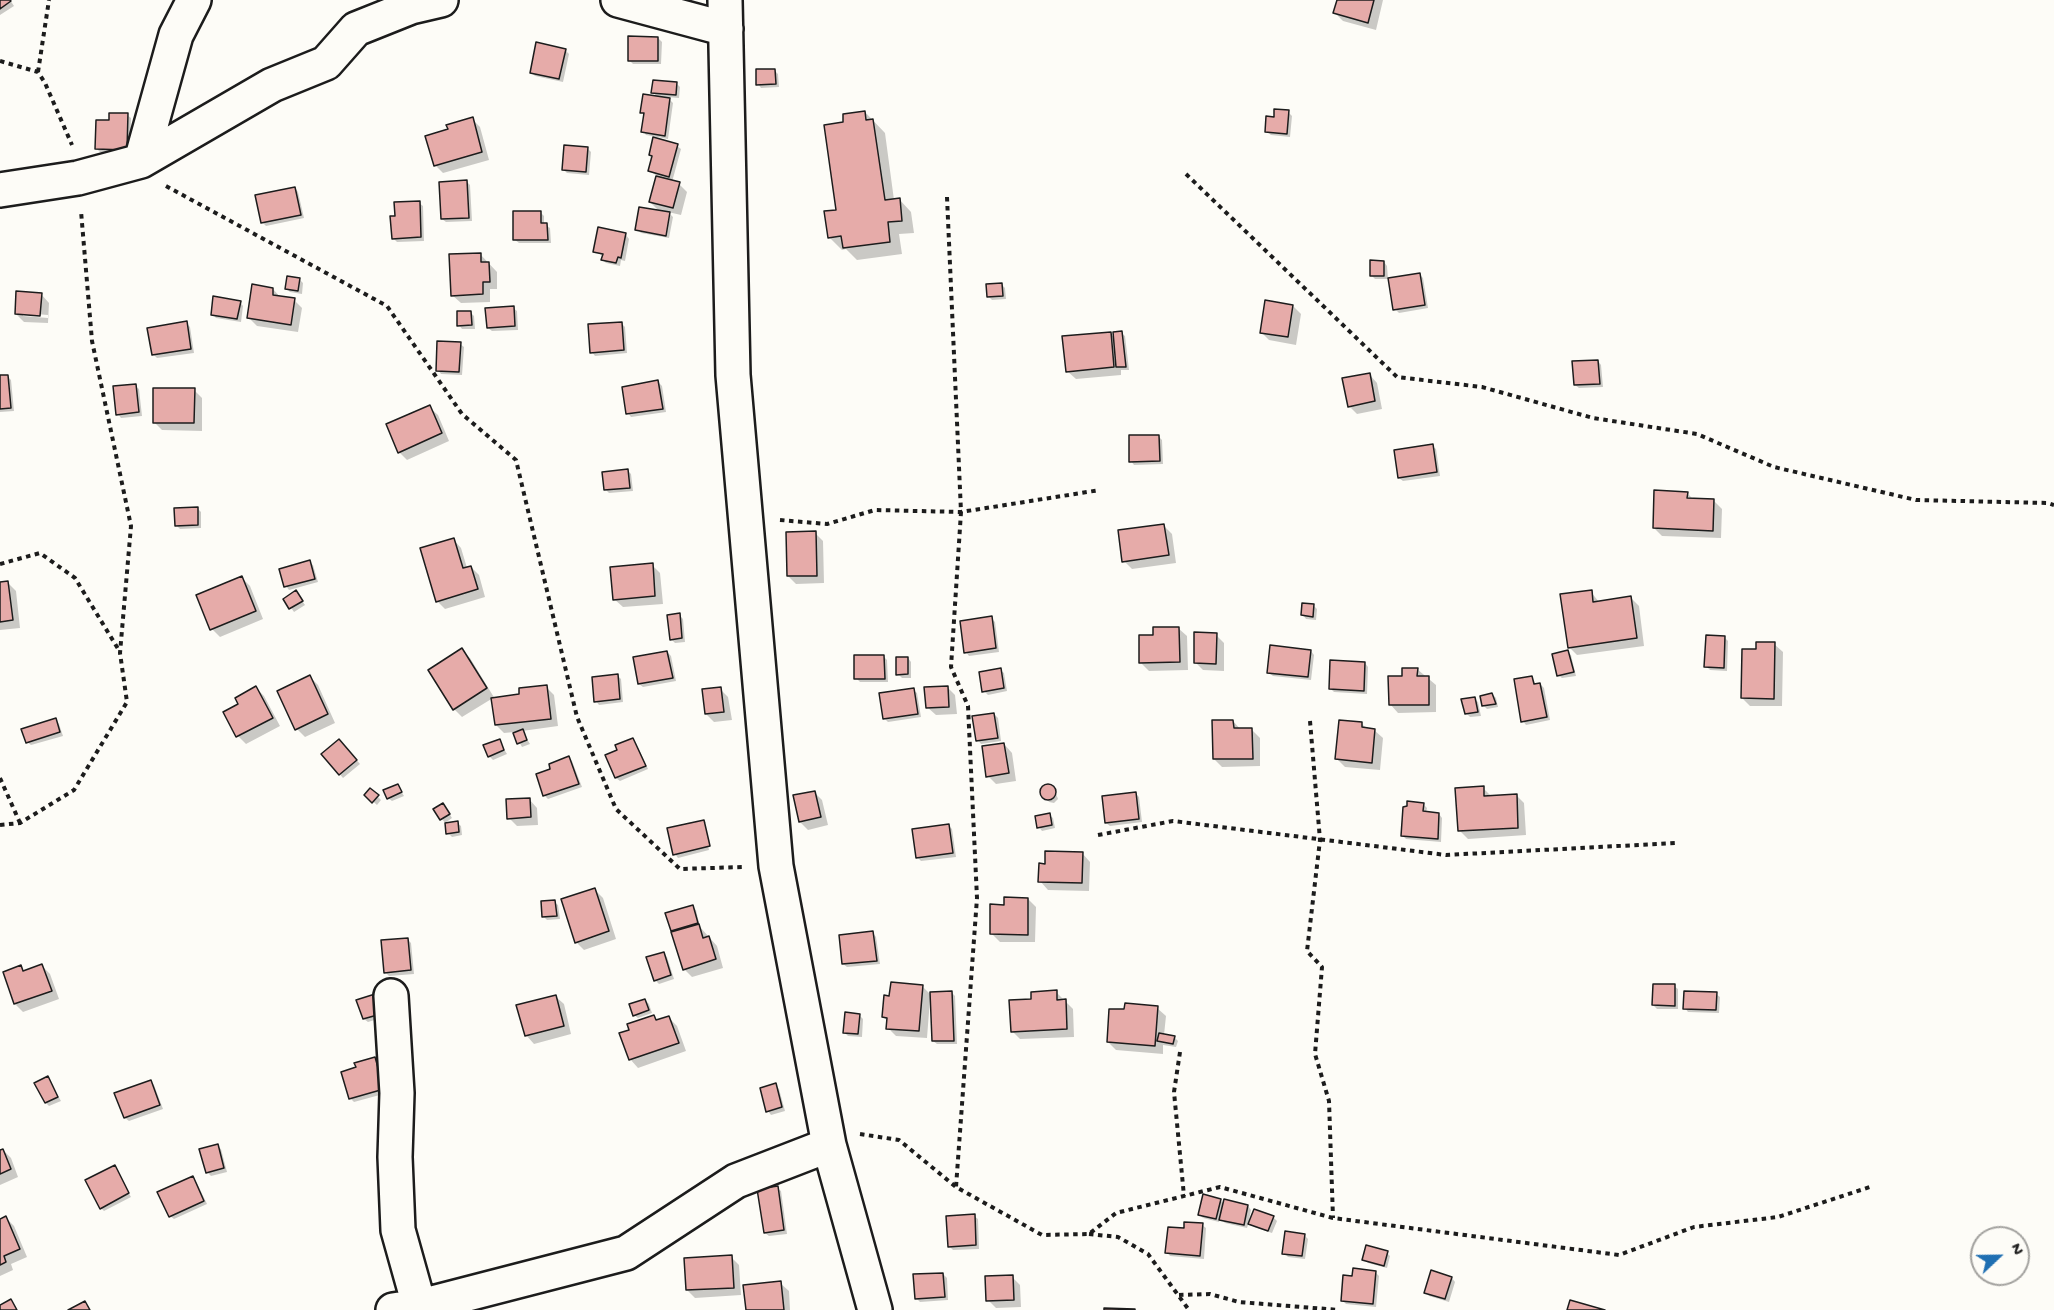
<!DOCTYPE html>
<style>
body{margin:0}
#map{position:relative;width:2054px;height:1310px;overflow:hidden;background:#fdfcf7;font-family:"Gochi Hand",sans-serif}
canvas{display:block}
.north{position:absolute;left:1970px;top:1226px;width:60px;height:60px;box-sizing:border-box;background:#fdfcf7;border:2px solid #a3a29f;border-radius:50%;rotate:68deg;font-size:16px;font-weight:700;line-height:24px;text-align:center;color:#1c1c1c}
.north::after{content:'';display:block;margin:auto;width:21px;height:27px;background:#1f6fb2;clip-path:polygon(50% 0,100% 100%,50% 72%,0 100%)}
</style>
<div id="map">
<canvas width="2054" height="1310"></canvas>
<div class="north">N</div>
</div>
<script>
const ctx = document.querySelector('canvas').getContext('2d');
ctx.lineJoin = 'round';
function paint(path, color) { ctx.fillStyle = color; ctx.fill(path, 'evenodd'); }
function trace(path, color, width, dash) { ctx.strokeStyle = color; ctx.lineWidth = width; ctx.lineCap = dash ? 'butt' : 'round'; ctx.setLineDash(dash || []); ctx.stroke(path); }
paint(new Path2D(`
 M0,0H10L14,6L0,15Z
 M1338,0H1383L1376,30L1343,21L1335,13Z
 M658,38L662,42L661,64H633L629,60Z
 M565,50L569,54L563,82L535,76L531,72Z
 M775,71L778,74L779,87L761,88L758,84Z
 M676,83L680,87L679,98L667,97L673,103L668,139L646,135L643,131L645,115L642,112L658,98L653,92Z
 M865,112L885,133L894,200L899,199L911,212L914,233L899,234L902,254L857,260L846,249L842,250L830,238Z
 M1288,112L1292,116L1290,137L1271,135L1267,132L1275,119Z
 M127,115L131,118L130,153L100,152L96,148L110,121Z
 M472,119L480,127L489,160L443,173L435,165L450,130Z
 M677,146L681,149L672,182L679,184L687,192L681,215L668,212L673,217L669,238L641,233L637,229L660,212L650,202L657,176L650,171Z
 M587,148L591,152L589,175L567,173L564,170Z
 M467,182L470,185L472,221L446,222L442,219Z
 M295,188L298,192L304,218L266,226L262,222Z
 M419,203L423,206L424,241L397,242L393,238Z
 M540,212L544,216V224L550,228L551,243H519L515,240Z
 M626,235L629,239L625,261L621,260L620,266L606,263L603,260V256L595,251Z
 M480,254L497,272V289H490V302L461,303L452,295Z
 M1384,262L1387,266L1388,279H1375L1371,275Z
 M1419,274L1423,278L1428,308L1399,313L1395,309Z
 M300,280L303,283L302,294L290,292L287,289Z
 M1001,284L1005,288L1006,299L992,300L988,296Z
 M273,289L281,298L294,300L302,308L298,332L257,326L249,318Z
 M41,294L49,303L48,323L24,322L16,314ZM23,313L48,315V318L23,316Z
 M240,302L243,306L241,322L216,318L212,314Z
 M1293,306L1301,314L1296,345L1269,340L1261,332Z
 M513,308L517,311L518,330L492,331L488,328Z
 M471,313L474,316L475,329H462L459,325Z
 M186,323L190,327L194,353L157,358L153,354Z
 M621,323L625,327L627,353L595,356L592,352Z
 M1110,333L1115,338L1121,333L1125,336L1129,370H1121V375L1076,379L1067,371Z
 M460,344L464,347L462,375L441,374L438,370Z
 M1598,361L1601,365L1603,387L1579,388L1575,385Z
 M1369,374L1377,383L1382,409L1357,414L1349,406Z
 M7,376L11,380L14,411L0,412V377Z
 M658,382L662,386L666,412L631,417L628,413Z
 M135,386L139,389L142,416L121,418L118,414Z
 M194,390L202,398V431L162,430L154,422Z
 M429,407L438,415L449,441L407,460L399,452Z
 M1158,436L1162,440L1163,464L1134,465L1131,461Z
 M1432,446L1436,449L1440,476L1403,481L1399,478Z
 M627,470L631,474L633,491L609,493L606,490Z
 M1687,493L1694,500L1714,501L1722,509L1721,538L1662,536L1654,528Z
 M197,508L201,512V528L180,529L177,526Z
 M1164,526L1172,534L1176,563L1132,569L1124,561Z
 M815,533L823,541L824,583L796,584L788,576Z
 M453,539L461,548L467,568L471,567L479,575L485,597L445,609L437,601Z
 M309,562L313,565L318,582L289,590L286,586Z
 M652,565L660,573L663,604L623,607L614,599Z
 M242,578L250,586L263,619L220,637L212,629Z
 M0,583H8L16,591L20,628L0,630Z
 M296,592L305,605L294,612L285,599Z
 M1591,592L1599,602L1631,598L1639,606L1644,646L1577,655L1569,647Z
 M1314,606L1317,609L1316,620L1306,619L1303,615Z
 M679,615L683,619L685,642L675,643L671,639Z
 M991,618L995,622L999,652L969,656L966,652Z
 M1178,628L1187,636L1188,670L1149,671L1141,663L1155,637Z
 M1216,635L1224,643V671L1203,670L1195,662Z
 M1724,637L1728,641L1727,671L1710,670L1706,666Z
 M1774,644L1783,652L1782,706H1750L1742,698L1758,650Z
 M462,650L470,658L495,699L521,696L546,687L554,695L558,726L522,731L530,744L522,747L514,732L504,733L496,725L493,698L462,717L454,709Z
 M1311,651L1314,655L1311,680L1273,676L1269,673Z
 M667,652L671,656L676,681L643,687L639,684Z
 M1568,652L1571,655L1576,676L1562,678L1558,675Z
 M883,656L887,660L888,682H860L856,678Z
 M908,658L911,662V678H902L898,674Z
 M1365,663L1368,667L1367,694L1334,692L1331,689Z
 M1417,669L1436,685V712L1398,713L1390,704L1403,678Z
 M1000,670L1004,673L1007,691L988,695L984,691Z
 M618,676L621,679L623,702L599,705L596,701Z
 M310,677L318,685L335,723L305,737L297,729Z
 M1532,677L1536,685L1540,684L1544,688L1550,720L1526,725L1523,721Z
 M947,687L955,695L957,714L936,715L927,707Z
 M256,688L264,696L280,726L246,744L238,736L240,704Z
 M720,689L728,697L732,720L714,722L706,714Z
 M913,690L917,693L921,717L888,722L885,719Z
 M1492,694L1496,698L1498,707L1487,709L1483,705Z
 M1474,699L1478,702L1481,716L1470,717L1466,713Z
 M994,714L998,718L1001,741L981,744L978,740Z
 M55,720L59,724L63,736L31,745L27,742Z
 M1233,721L1241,730H1252L1260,738V766L1222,767L1214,759Z
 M1362,724L1367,729L1374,730L1383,738L1380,770L1345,767L1337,759Z
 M633,739L636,743L648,769L620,781L616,778L607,755L619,751Z
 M499,741L507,754L493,760L489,756Z
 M343,744L360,764L343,778L323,755Z
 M1004,744L1012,753L1016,781L996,784L988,776Z
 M569,758L572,761L582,787L548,799L545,796L538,775L552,770Z
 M1047,785L1054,788L1058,799L1054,803L1049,802L1042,792Z
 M398,786L404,796L392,801L388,798Z
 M1483,788L1491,796L1516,795L1524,803L1526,835L1468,839L1460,831Z
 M371,790L381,800L377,805L366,795Z
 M814,792L822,800L828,825L808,830L800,822Z
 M1136,794L1139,797L1142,822L1110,826L1106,823Z
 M529,799L537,808L538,825L517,826L509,818Z
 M1423,804L1427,808L1426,813L1439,814L1442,818L1441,842L1406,839L1402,835Z
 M446,808L452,818L445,823L435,809Z
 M1049,815L1053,818L1055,828L1042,831L1039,827Z
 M704,821L706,823H703L709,850L678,858L675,854Z
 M457,823L461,826L462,835L452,837L448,833Z
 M949,826L952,829L956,857L921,861L917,857Z
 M1082,853L1090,862L1089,891L1048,890L1040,881L1047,865Z
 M595,890L603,898L616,939L584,950L576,942Z
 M1028,899L1036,907L1035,942H1000L992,934L1005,906Z
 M554,902L558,905L560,919L547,920L543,916Z
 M693,907L696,910L700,927L717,946L723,968L692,977L684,969L675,933L672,930Z
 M873,933L876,937L880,964L847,967L843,964Z
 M407,939L411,943L414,974L389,976L385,972Z
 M663,953L667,957L674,979L659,984L655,980Z
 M42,966L50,974L59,999L23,1012L15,1004L5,973L20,967L25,972Z
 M922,986L932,996L951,992L955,996L957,1044H937L933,1041L932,999H930L927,1038L896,1036L888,1028L889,1022L883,1017L890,997Z
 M1674,986L1678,989V1009H1657L1653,1005Z
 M1056,992L1073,1009L1074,1037L1020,1039L1012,1031L1033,1001Z
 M1716,994L1720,997L1719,1013L1688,1012L1685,1008Z
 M555,996L564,1004L571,1034L534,1044L526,1035Z
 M358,1000L384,1017L368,1022L364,1019Z
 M645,1000L649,1004L652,1013L638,1018L634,1015Z
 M1157,1008L1166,1016L1164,1035L1174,1037L1178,1041L1176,1047L1163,1045V1054L1116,1050L1108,1042Z
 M859,1015L863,1019L862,1037L848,1036L845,1033Z
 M654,1016L658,1021L669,1018L677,1026L686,1051L638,1068L630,1059L631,1031Z
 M374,1059L378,1062L387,1093L354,1102L350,1098L358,1068Z
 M48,1078L61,1101L49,1106L46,1103Z
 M150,1081L154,1085L163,1109L129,1121L125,1118Z
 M775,1085L779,1089L785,1111L771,1115L768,1111Z
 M217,1146L221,1149L227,1172L211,1176L207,1172Z
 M3,1150L11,1158L18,1177L0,1185V1151Z
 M114,1167L131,1197L104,1211L101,1208Z
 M193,1177L196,1181L207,1204L174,1219L170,1216Z
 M777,1188L781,1191L787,1234L769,1236L765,1233Z
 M1220,1200L1224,1204L1248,1206L1251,1210L1249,1220L1273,1217L1277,1221L1272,1233L1254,1227L1249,1222L1247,1228L1225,1223L1220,1218L1219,1222L1203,1218L1200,1215Z
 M974,1216L978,1219L979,1249L953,1250L949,1246Z
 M6,1218L14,1226L27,1257L11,1264L13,1270L0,1276V1221Z
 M1202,1225L1206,1228L1204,1259L1170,1256L1167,1252L1185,1230Z
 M1304,1235L1308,1239L1305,1259L1288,1257L1284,1253Z
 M1387,1253L1390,1256L1387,1268L1368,1263L1364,1259Z
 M731,1257L739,1265L741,1295L695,1298L687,1290Z
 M1375,1272L1379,1276L1376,1307L1346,1304L1342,1300L1353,1278Z
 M943,1274L947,1278L948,1300L920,1302L916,1298Z
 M1012,1277L1020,1285L1021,1307L996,1308L988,1300Z
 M1452,1278L1455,1282L1449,1302L1429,1296L1426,1292Z
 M780,1283L789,1291L790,1310H747Z`), '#0003');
const building = new Path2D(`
 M0,0H10L11,1L0,9Z
 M1337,0H1374L1368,23L1333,13Z
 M628,36L658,37V61H628Z
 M536,42L566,49L559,79L530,73Z
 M756,69H775L776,84L756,85Z
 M653,80L677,82L676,95L651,93Z
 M643,94L670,98L665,136L641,132L644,113H640Z
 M1274,109L1289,110L1287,134L1265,132L1266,116L1274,117Z
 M865,111L866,120L873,119L885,200L900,198L902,221L888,222L890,242L843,248L841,236L828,238L824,211L836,210L824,125L843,122V114Z
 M109,113H128L127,150L95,149L96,120H109Z
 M473,117L482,152L434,166L425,136L448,129L446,125Z
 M653,137L678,144L669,177L648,171L652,156L649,155Z
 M564,145L588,147L586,172L562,170Z
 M656,176L680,182L673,208L649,202Z
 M467,180L469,218L441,219L439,182Z
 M295,187L301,215L261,223L255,195Z
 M420,201L421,237L392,239L390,216H395L394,202Z
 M639,207L670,212L666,236L635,230Z
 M513,211H541V223H547L548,240H513Z
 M598,227L626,233L621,258L618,257L616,263L601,260L603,254L593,252Z
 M481,253V262H489L490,282H483V294L451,296L449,254Z
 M1370,260L1384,261V276H1370Z
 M1420,273L1425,305L1393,310L1388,278Z
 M287,276L300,278L298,291L285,289Z
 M1002,283L1003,296L987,297L986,284Z
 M252,284L273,288V295L295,298L291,325L247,318Z
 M16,291L42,293L40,316L15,314Z
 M213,296L241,301L237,319L211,315Z
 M1265,300L1293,305L1288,337L1260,333Z
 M514,306L515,326L487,328L485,308Z
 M457,311H471L472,325L457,326Z
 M187,321L191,349L152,355L147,328Z
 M622,322L624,350L590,353L588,324Z
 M1122,331L1126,367H1116L1113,332Z
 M1111,332L1114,367L1066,372L1062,336Z
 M437,341L461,342L459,372L436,371Z
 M1598,360L1600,384L1574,385L1572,361Z
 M1370,373L1375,401L1348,407L1342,378Z
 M0,375H8L11,408L0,409Z
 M658,380L663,409L626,414L622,387Z
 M136,384L139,412L116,415L113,386Z
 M153,388H195L194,423H153Z
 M430,405L442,433L398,453L386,424Z
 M1129,435H1159L1160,461L1129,462Z
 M1433,444L1437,472L1398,478L1394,450Z
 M628,469L630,488L604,490L602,472Z
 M1654,490L1688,492L1687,498L1714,499L1713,531L1653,528Z
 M198,507V525L175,526L174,508Z
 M1164,524L1169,555L1122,562L1118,530Z
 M816,531L817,576H787L786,532Z
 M454,538L463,568L471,566L478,589L436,602L420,548Z
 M310,560L315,579L284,587L279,569Z
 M653,563L655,596L613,600L610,567Z
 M242,576L256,611L210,630L196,595Z
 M8,581L13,620L0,622V582Z
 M296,590L303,601L289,609L283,599Z
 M1592,590L1593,602L1631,596L1637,638L1568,648L1560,594Z
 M1302,603L1314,604L1313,617L1301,615Z
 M680,613L682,638L670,640L667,615Z
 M992,616L996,648L964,653L960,621Z
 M1153,627H1179L1180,662L1139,663V635H1153Z
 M1194,632L1217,633L1216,664L1194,663Z
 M1706,635L1725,636L1724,668L1704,667Z
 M1756,642H1775L1774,699L1741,698L1742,649H1756Z
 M1270,645L1311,650L1308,677L1267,673Z
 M462,648L487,688L453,710L428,670Z
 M1568,650L1574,672L1557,676L1552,654Z
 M667,651L673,678L638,684L633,657Z
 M854,655H884L885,679H854Z
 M896,657H908V674L896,675Z
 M1330,660L1365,662L1364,691L1329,689Z
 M1001,668L1004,688L982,692L979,672Z
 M1402,668H1418L1417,676H1429V705H1389L1388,676H1402Z
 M618,674L620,699L594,702L592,677Z
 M310,675L328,714L295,730L277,691Z
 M1532,676L1534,684L1540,683L1547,717L1521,722L1514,679Z
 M547,685L551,719L495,725L491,698L519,694V688Z
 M256,686L273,718L236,737L223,712L238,704L235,698Z
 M948,686L949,707L926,708L924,687Z
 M721,687L724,712L705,714L702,689Z
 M914,688L918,714L883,719L879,693Z
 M1492,693L1496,704L1482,706L1480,696Z
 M1475,697L1478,712L1465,714L1461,699Z
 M994,713L998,738L976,741L972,716Z
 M56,718L60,732L26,743L21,729Z
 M1212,720H1233L1234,728H1252L1253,759H1213Z
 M1339,720L1362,722V727L1375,729L1372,763L1335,759Z
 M523,729L527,740L517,744L513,733Z
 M633,738L646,766L615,778L605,755L617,750L615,745Z
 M339,739L357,760L339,775L321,754Z
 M500,739L504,750L488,757L483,745Z
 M1004,743L1009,773L986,777L982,746Z
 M569,756L579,784L543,796L536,774L550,769L549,764Z
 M1040 792a8 8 0 1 1 16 0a8 8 0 1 1-16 0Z
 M398,784L402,792L387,799L383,790Z
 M1484,786V796L1517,794L1518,828L1458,831L1455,788Z
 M370,788L379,795L372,803L364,795Z
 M815,791L821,817L799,822L793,795Z
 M1136,792L1139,819L1105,823L1102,796Z
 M530,798L531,817L507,819L506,799Z
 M1407,801L1424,803L1423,811L1439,813L1438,839L1401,836L1403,807L1407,806Z
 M443,803L450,814L440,820L433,809Z
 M1050,813L1052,825L1037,828L1035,816Z
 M704,820L710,846L673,855L667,828Z
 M458,821L459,832L446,834L445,823Z
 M949,824L953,853L916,858L912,829Z
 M1045,851L1083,852L1082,883L1038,882L1039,863L1045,864Z
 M595,888L609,931L575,943L561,899Z
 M1004,897L1028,898V935L990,934V904L1004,905Z
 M555,900L557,916L542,917L541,901Z
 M693,905L698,923L671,931L665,913Z
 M699,924L703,938L709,936L716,959L683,970L671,932Z
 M873,931L877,961L842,964L839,935Z
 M408,938L411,970L384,973L381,940Z
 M664,952L671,975L654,981L646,957Z
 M42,964L52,991L14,1004L3,972L21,965L23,971Z
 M891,982L923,985L919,1031L886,1029L887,1018L882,1017L884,995L889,996Z
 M1653,984H1675V1006L1652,1005Z
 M1057,990V1000L1066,999L1067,1029L1011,1032L1009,1000L1031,999V992Z
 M952,991L954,1041H932L930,992Z
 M1684,991L1717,992L1716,1010L1683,1009Z
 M375,994L381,1014L363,1019L356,1000Z
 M556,995L564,1026L525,1036L516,1005Z
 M645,999L649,1010L633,1016L629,1004Z
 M1125,1003L1158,1006L1155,1046L1107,1042L1109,1009H1124Z
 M845,1012L860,1014L858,1034L843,1033Z
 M654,1015L656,1020L669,1016L679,1043L629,1060L619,1033L629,1030L627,1024Z
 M1159,1033L1175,1036L1173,1044L1157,1041Z
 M375,1057L384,1089L349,1099L341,1072L356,1067L354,1063Z
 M48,1076L58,1097L45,1103L34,1083Z
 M151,1080L160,1105L124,1118L114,1093Z
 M776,1083L782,1107L766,1112L760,1088Z
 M218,1144L224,1168L206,1173L199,1149Z
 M3,1149L11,1169L0,1174V1150Z
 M115,1165L129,1193L100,1209L85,1180Z
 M193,1176L204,1201L169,1217L157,1192Z
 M778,1186L784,1230L764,1233L757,1189Z
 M1203,1194L1221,1199L1216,1219L1198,1215Z
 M1224,1199L1248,1205L1244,1225L1219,1220Z
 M1254,1209L1274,1216L1268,1231L1248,1224Z
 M975,1214L976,1245L948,1247L946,1216Z
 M6,1216L20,1249L4,1256L6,1262L0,1265V1219Z
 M1184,1222L1203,1223L1200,1256L1165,1253L1168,1227L1184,1228Z
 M1285,1231L1305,1234L1302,1256L1282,1254Z
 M1366,1245L1388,1251L1384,1266L1362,1260Z
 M732,1255L734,1288L686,1290L684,1258Z
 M1353,1268L1376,1271L1373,1304L1341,1301L1343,1275L1352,1276Z
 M1431,1270L1452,1277L1445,1299L1424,1293Z
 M943,1273L945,1297L915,1299L913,1274Z
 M1013,1275L1014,1300L986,1301L985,1276Z
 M781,1281L784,1310H746L743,1285Z
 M11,1299L17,1310H0V1305Z
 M1570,1300L1605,1310H1567Z
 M85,1301L90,1310H68Z
 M1104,1308L1135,1309V1310H1104Z`);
paint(building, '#e6aba9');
trace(building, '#1c1c1c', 1.5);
const minor = new Path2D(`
 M618,0L726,29
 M725,0L733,375L776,866L829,1145L875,1310
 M141,161L176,35L194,0
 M0,190L78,178L141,161L272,85L326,63L356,29L411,7L441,0
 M391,996L397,1093L395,1157L398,1230L419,1305
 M393,1310L425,1305L626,1253L736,1181L829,1145`);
trace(minor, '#1c1c1c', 38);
trace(new Path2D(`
 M0,61L38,72L45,83L72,145
 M38,72L49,0
 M1186,174L1397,377L1482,387L1593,418L1697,434L1774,467L1916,500L2048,503L2054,505
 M166,186L387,306L462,414L516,460L577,717L616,809L680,869L742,867
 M947,197L961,512L951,667L968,706L977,898L956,1187
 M780,520L827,524L875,510L961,512L1100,490
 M0,564L40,553L75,578L120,652
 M1310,721L1320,840L1307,951L1322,967L1315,1054L1329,1101L1333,1218
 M0,778L20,823
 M0,825L20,823L74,790L127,702L120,653L131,526L92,341L81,211
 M1098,835L1173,821L1446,855L1676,843
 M1180,1052L1174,1092L1184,1196
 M860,1134L899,1140L956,1187L1042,1235L1089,1234L1116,1213L1220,1187L1333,1218L1619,1255L1694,1227L1778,1217L1870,1187
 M1089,1234L1118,1237L1148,1254L1189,1310
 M1179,1295L1210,1294L1239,1302L1339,1310`), '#1c1c1c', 4, [4.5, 4.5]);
trace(minor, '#fdfcf7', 33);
</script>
